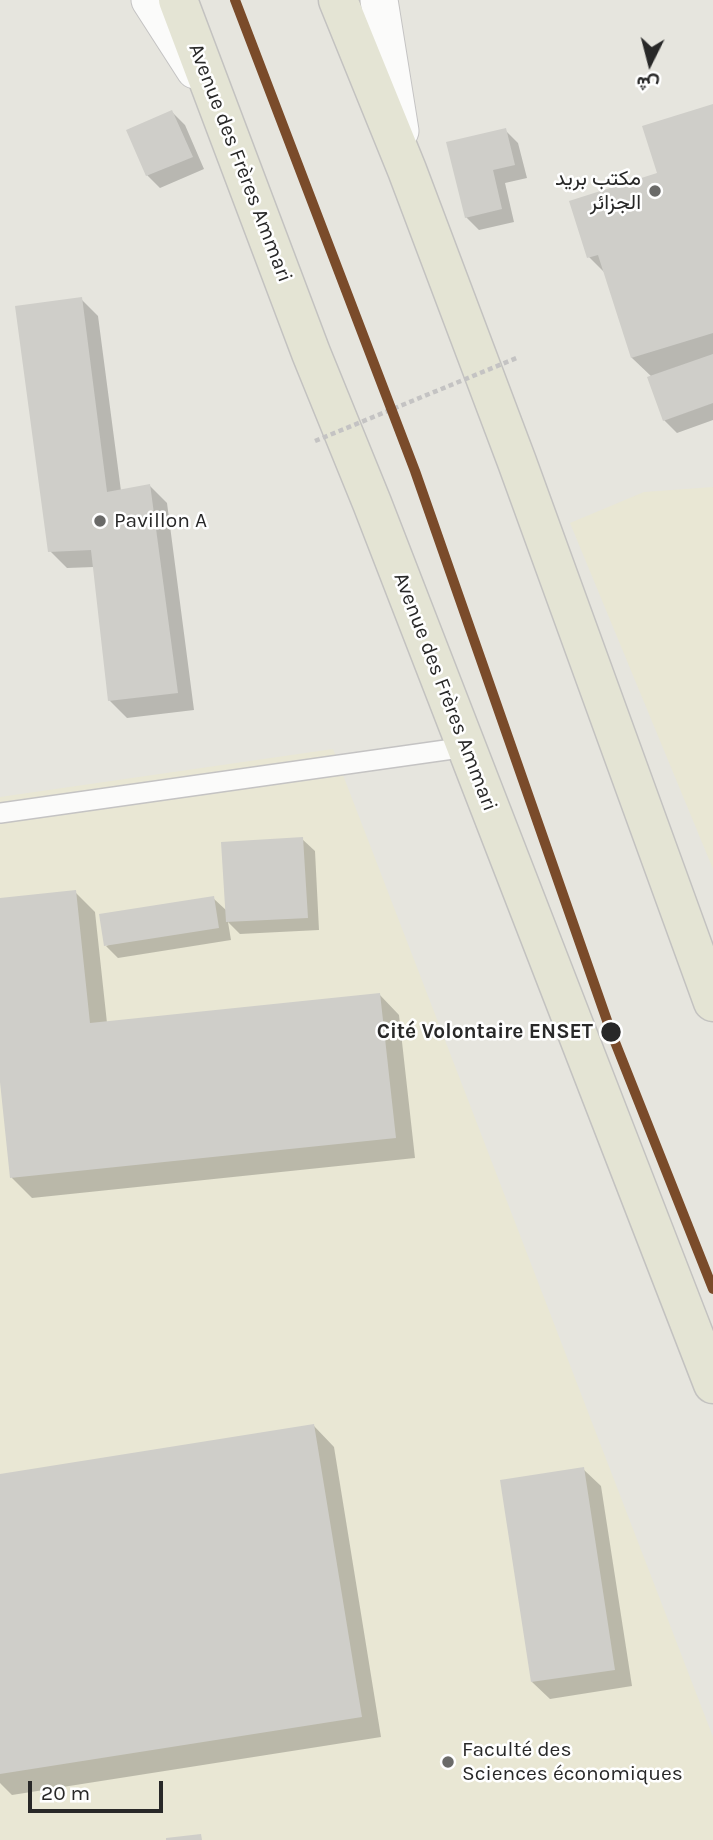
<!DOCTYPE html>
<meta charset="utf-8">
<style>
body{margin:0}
#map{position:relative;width:713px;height:1840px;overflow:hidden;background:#e6e5de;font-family:Karla,Vazirmatn,sans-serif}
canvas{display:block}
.north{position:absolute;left:615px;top:28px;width:70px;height:70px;-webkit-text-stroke:5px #fff;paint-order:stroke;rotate:186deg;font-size:19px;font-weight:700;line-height:28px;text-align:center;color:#282828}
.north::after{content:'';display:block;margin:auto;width:24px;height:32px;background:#282828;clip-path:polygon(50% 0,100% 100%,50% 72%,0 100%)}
.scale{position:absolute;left:28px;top:1781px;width:135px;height:32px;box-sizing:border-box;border:4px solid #282828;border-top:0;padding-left:9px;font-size:21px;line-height:24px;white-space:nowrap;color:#282828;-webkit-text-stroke:5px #fff;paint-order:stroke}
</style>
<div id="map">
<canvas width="713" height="1840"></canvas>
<div class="north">ش</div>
<div class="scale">20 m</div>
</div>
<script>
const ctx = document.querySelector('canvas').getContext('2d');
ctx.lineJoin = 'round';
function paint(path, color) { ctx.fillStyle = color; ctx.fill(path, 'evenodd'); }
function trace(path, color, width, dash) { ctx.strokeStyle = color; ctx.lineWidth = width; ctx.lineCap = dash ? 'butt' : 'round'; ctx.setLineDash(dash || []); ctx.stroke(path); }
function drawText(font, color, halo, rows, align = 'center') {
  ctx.font = font + ' Karla,Vazirmatn,sans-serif'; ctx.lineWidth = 5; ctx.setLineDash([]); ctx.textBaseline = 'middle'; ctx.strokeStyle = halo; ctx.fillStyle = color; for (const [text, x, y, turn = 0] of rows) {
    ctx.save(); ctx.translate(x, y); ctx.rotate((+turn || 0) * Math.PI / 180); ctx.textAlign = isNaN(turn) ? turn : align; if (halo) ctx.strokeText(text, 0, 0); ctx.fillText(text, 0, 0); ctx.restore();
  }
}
paint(new Path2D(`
 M713,487V869L570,523L644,492Z
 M333,749L713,1737V1840H0V797Z`), '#e9e7d4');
paint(new Path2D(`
 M713,105V420L677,433L664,420L652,377L632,358L606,274L589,257L659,174Z
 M172,112L185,125L204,169L160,188L147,175L128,131Z
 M505,130L518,143L527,178L505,183L514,222L479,230L466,217Z
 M81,299L98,316L121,491L150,486L167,503L194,710L127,718L109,700L94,567L67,568L50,551Z
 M302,839L315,851L319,930L240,934L228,922L231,940L118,958L106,946L213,898L227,911Z
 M75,892L95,912L107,1023L379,994L399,1015L415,1158L32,1198L12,1178L0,1065V900Z
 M314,1426L334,1447L381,1737L12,1795L0,1783V1476Z
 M583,1469L601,1486L632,1686L550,1699L532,1682Z`), '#0003');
paint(new Path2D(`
 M713,104V333L631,358L598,255L587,258L569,201L657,173L642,126Z
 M172,110L193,157L146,176L126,130Z
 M506,128L515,165L493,170L502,209L465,218L446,142Z
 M82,297L107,492L150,484L178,693L108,701L91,550L48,552L15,306Z
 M713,354V403L663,421L647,377Z
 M303,837L308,918L226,922L221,842Z
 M76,890L90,1023L380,993L396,1138L10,1178L0,1082V898Z
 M214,896L219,928L104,946L99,914Z
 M314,1424L362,1717L0,1774V1474Z
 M584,1467L615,1670L531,1682L500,1480Z
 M201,1834L202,1840H166V1838Z`), '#cfcec9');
const service = new Path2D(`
 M0,813L467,747`);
const minor = new Path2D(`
 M150,0L195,70
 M379,0L400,131`);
const primary = new Path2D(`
 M178,0L311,353L372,503L713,1384
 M338,0L407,170L517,462L713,1002`);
trace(service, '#c4c3c3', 22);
trace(minor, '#c4c3c3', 39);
trace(primary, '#c3c2c0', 41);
trace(service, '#fbfbfa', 19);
trace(minor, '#fbfbfa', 37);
trace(primary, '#e4e4d4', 38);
trace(new Path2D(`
 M315,441L519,357`), '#c4c3c3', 4.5, [5, 3.5]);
trace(new Path2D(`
 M235,0L415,471L611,1032L713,1289`), '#7a4b2a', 10);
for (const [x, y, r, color] of [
 [655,191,7,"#6a6a68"],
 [100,521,7,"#6a6a68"],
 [611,1032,11,"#282828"],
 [448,1762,7,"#6a6a68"]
]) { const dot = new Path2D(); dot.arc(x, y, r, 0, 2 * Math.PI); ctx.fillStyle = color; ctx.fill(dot); trace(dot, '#fff', 2.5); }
drawText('21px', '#282828', '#fff', [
 ["Avenue des Frères Ammari",240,163,69],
 ["Avenue des Frères Ammari",445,692,69]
]);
drawText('21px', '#282828', '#fff', [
 ["مكتب بريد",641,179,"right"],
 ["الجزائر",641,203,"right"],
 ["Pavillon A",114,521],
 ["Faculté des",462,1750],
 ["Sciences économiques",462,1774]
], 'left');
drawText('bold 21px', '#282828', '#fff', [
 ["Cité Volontaire ENSET",593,1032]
], 'right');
</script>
